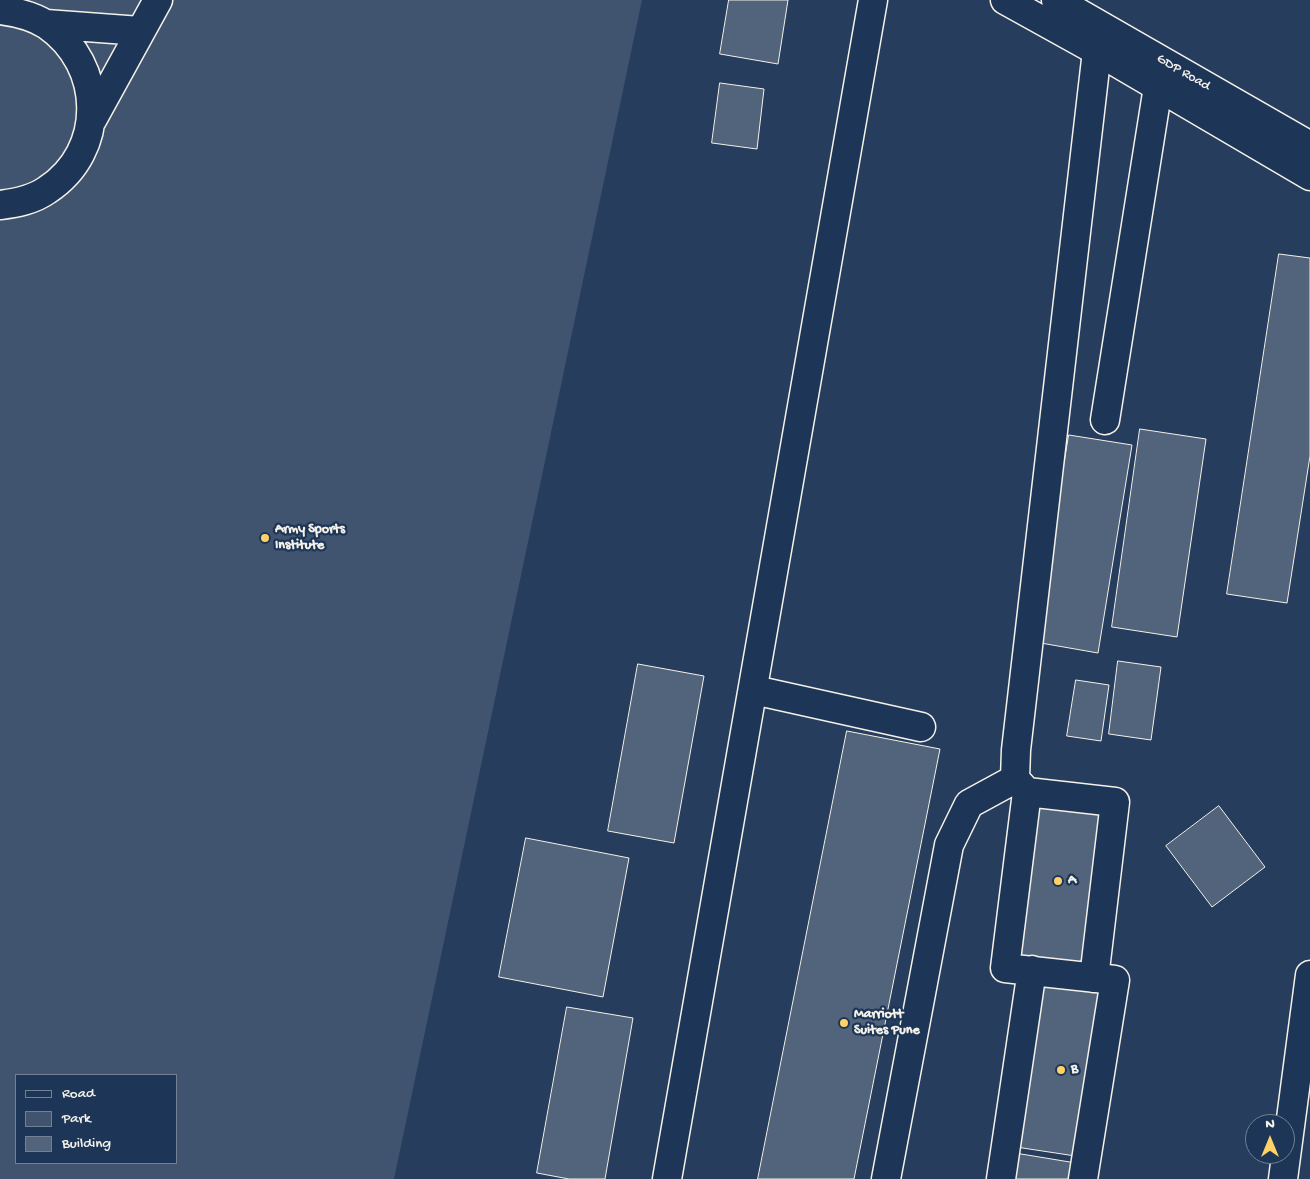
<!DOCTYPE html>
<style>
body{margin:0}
#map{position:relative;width:1310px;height:1179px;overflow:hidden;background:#263d5d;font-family:"Gochi Hand",sans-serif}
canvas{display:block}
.legend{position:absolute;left:15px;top:1074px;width:162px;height:90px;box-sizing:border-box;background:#1d3557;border:1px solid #738091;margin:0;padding:6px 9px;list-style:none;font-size:15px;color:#f4f1e8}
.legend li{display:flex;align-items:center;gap:10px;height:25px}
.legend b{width:25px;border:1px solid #738091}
.north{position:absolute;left:1245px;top:1114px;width:50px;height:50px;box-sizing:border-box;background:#1d3557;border:1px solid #738091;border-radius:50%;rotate:0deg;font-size:14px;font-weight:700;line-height:20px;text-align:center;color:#f4f1e8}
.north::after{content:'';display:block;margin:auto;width:18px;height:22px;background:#ffd166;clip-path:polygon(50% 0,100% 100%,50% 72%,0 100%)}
</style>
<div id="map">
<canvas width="1310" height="1179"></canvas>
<ul class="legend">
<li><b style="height:6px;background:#1d3557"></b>Road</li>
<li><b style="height:14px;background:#40546f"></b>Park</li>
<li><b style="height:14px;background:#52647b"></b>Building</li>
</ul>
<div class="north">N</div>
</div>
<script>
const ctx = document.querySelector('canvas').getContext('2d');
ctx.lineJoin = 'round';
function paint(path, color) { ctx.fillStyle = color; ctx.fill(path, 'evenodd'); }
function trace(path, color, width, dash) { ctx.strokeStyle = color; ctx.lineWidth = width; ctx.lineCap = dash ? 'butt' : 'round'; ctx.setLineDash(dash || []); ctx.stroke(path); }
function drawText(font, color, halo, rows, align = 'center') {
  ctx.font = font + ' "Gochi Hand",sans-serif'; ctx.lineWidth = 4.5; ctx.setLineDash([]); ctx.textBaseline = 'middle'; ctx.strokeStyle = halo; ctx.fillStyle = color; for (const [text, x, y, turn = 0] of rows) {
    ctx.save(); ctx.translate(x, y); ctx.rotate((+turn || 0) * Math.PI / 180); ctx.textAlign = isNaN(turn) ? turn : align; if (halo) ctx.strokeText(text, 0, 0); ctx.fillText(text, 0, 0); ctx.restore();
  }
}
paint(new Path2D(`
 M0,0H642L394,1179H0ZM16,1075H176V1163H16Z`), '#40546f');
const building = new Path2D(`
 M729,0H788L778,64L720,54Z
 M720,83L764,89L757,149L712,143Z
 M1279,254L1310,258V456L1287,603L1227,594Z
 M1140,429L1206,439L1177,637L1112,627Z
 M1069,435L1132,445L1098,653L1035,642Z
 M1118,661L1161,667L1151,740L1109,734Z
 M638,664L704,676L674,843L608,831Z
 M1076,680L1109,685L1101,741L1067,736Z
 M847,731L940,749L854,1179H758Z
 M1033,801L1101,808L1082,967L1016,954Z
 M1219,806L1265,867L1212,907L1166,846Z
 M526,838L629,858L603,997L499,977Z
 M1042,983L1106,992L1082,1157L1016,1147Z
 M567,1007L633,1018L605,1179H569L537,1173Z
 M1015,1153L1082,1164L1078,1179H1011Z`);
paint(building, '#52647b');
trace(building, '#f4f1e8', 1);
const minor = new Path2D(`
 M0,10C16,12 33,16 47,25C105,65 107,151 47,190C33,200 16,203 0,205
 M46,24L140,31
 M92,120L158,0
 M1105,420L1158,87
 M754,690L921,727
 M1027,792L1115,802L1094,978
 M667,1179L873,0
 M886,1179L949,845L969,804L1015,779
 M1001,1179L1032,970
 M1083,1179L1115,980L1005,968L1027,792L1015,779L1016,750L1097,51
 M1283,1179L1310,975`);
const major = new Path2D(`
 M1005,0L1097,51L1310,176
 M1056,0L1310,146`);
trace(minor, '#f4f1e8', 31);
trace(major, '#f4f1e8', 31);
trace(minor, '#1d3557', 28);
trace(major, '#1d3557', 28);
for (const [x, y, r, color] of [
 [265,538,5,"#ffd166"],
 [1058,881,5,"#ffd166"],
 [844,1023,5,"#ffd166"],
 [1061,1070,5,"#ffd166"]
]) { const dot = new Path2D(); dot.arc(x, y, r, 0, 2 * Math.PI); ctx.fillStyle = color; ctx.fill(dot); trace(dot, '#1d3557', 2); }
drawText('14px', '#f4f1e8', '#1d3557', [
 ["GDP Road",1183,73,30]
]);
drawText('bold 14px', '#f4f1e8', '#1d3557', [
 ["Army Sports",275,530],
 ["Institute",275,546],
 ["A",1068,881],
 ["Marriott",854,1015],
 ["Suites Pune",854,1031],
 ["B",1071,1070]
], 'left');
</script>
